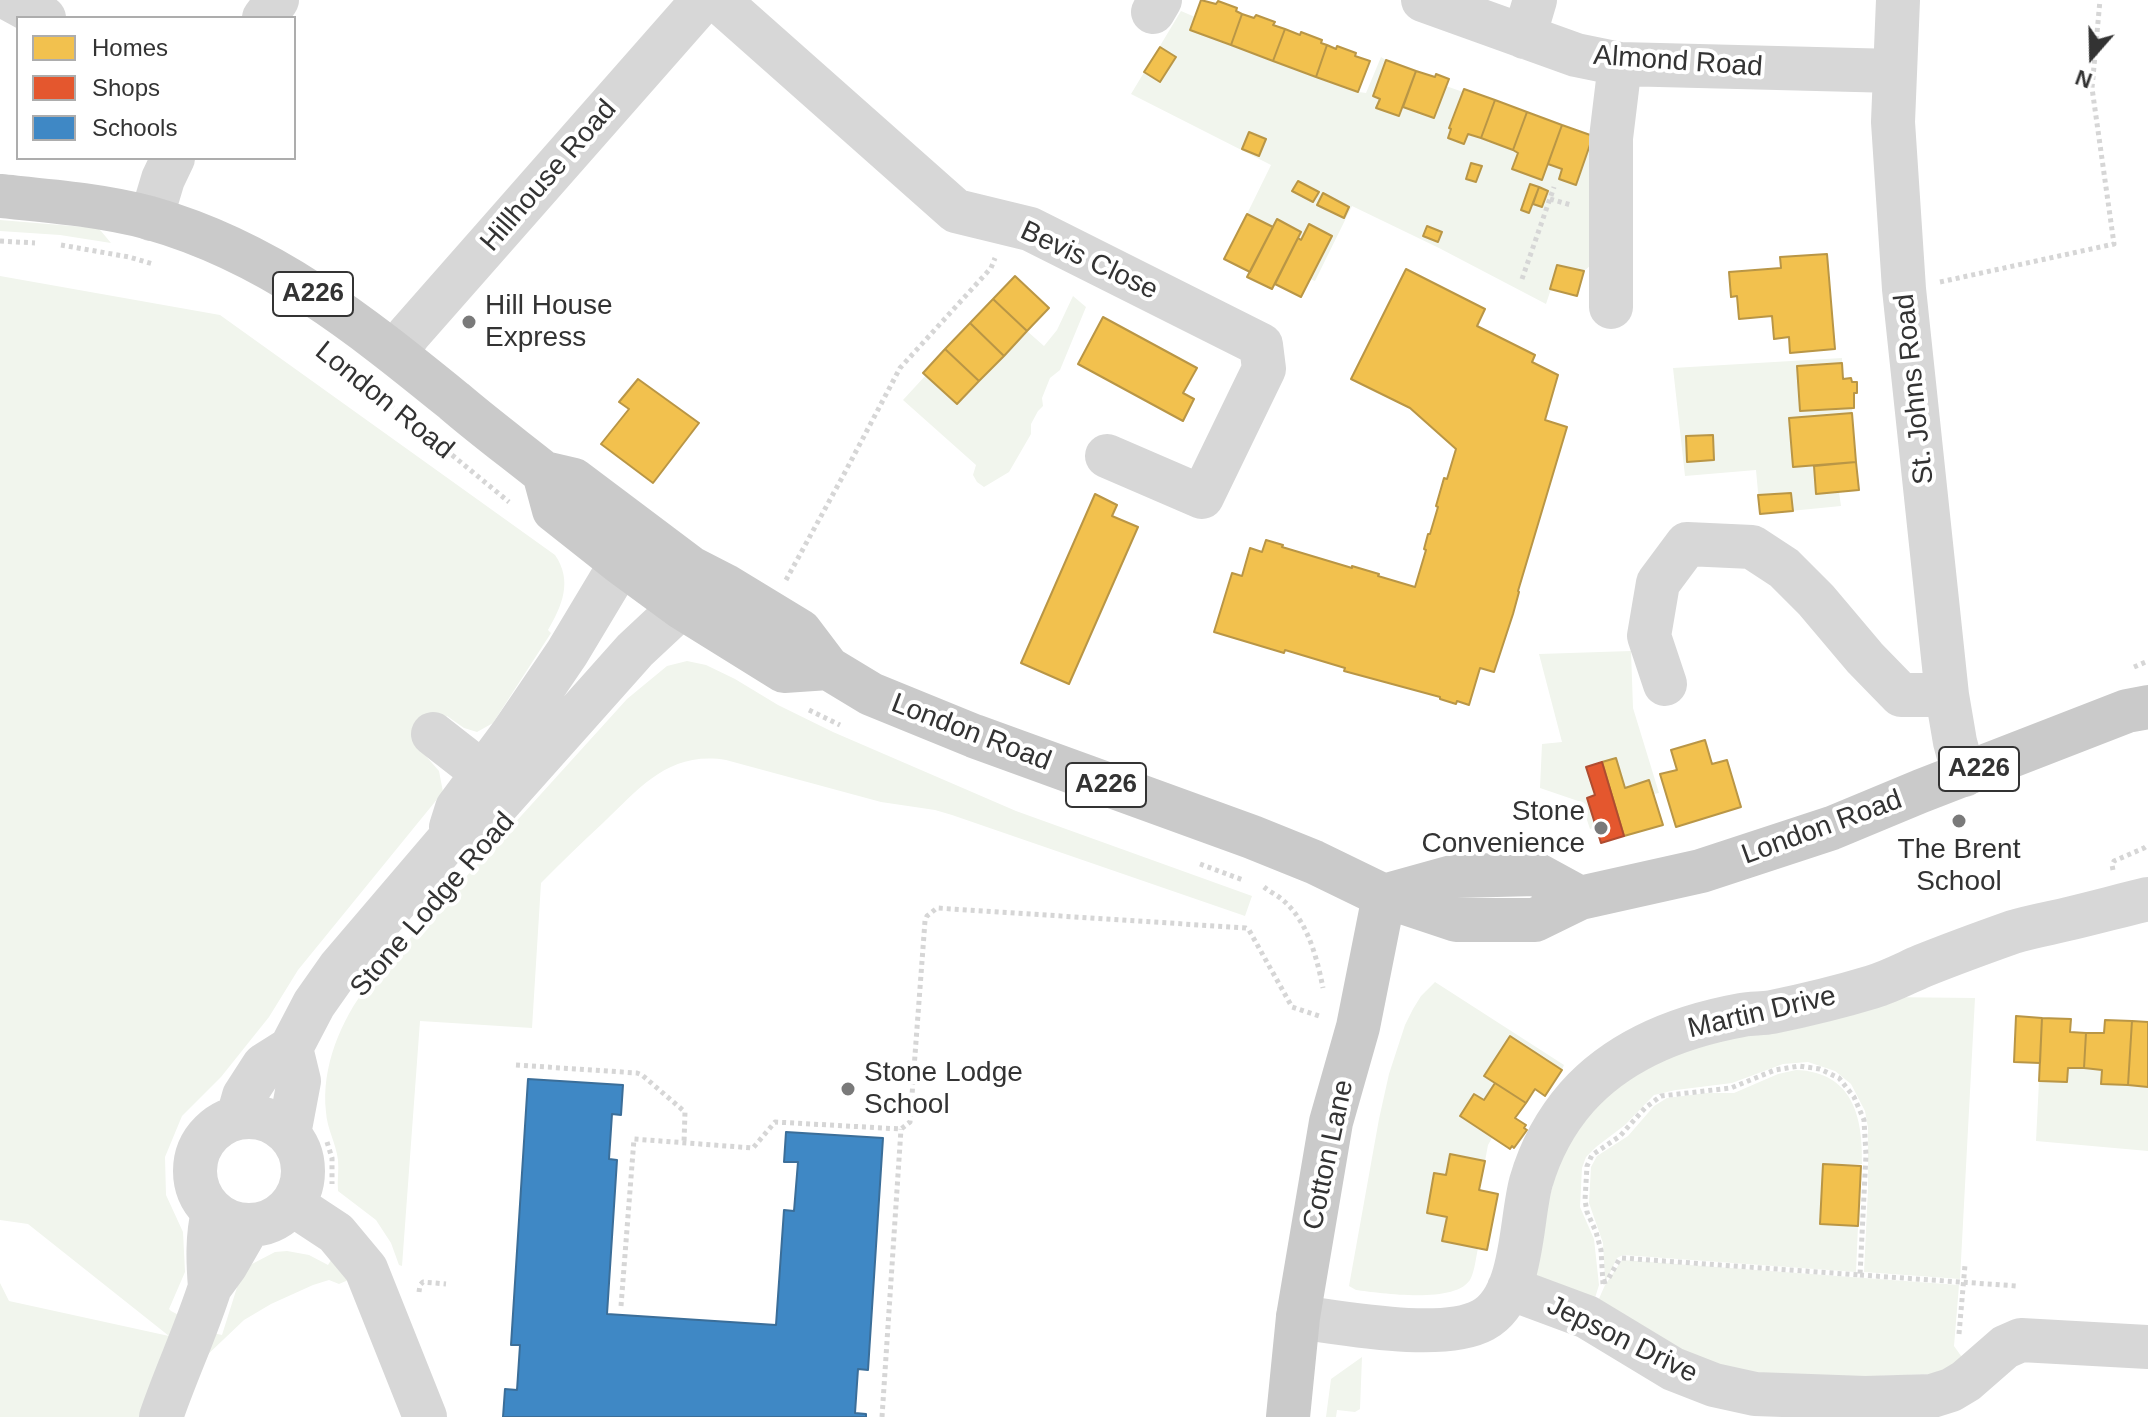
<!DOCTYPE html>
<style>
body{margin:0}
#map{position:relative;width:2148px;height:1417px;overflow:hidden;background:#fff;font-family:Helvetica,sans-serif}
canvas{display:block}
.legend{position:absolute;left:16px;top:16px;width:280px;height:144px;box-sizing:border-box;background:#fff;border:2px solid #adadad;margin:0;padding:10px 14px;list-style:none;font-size:24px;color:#333}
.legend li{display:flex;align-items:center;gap:16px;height:40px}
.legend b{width:40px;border:2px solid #adadad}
.north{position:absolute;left:2052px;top:16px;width:80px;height:80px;-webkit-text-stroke:6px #fff;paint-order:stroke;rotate:200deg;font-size:22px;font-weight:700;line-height:32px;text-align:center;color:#333}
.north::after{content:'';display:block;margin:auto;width:28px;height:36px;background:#333;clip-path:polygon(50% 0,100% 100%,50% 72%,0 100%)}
</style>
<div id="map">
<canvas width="2148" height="1417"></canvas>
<ul class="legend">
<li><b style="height:22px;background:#f2c14e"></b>Homes</li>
<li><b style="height:22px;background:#e4572e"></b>Shops</li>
<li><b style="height:22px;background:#3f88c5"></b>Schools</li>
</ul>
<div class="north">N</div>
</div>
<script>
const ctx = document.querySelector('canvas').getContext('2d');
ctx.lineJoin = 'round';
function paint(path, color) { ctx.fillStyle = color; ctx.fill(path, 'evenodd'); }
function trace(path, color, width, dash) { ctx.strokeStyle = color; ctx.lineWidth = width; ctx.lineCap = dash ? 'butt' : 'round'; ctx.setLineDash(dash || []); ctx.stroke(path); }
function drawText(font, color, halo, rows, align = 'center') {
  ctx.font = font + ' Helvetica,sans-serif'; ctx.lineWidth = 8; ctx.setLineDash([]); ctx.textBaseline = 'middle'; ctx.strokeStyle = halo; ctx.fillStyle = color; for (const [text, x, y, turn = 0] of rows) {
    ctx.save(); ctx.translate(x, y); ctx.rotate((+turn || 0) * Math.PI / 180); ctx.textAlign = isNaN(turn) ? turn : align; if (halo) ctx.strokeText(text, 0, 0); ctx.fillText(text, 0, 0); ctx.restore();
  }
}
paint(new Path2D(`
 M1181,11L1195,17L1191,30L1359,92L1366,93L1381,57L1386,60L1373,96L1380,99L1377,108L1399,116L1403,107L1434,118L1446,86L1463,92L1449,128L1451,129L1448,138L1464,144L1468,134L1513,150L1518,153L1512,169L1548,164L1562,169L1559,179L1575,185L1592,138L1598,259L1584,271L1577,296L1551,289L1546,304L1439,248L1352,206L1315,281L1310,279L1331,236L1301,240L1298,238L1301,233L1277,220L1273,227L1247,214L1271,165L1131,94Z
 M0,220L97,228L101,231L111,243L60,235L0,231Z
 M0,276L220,315L555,555C573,581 562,606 548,630L551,633L493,723L477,732L464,728L447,716L418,747L439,771L443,792L298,970L269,1017L221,1077L182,1116L165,1157L166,1195L183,1232L185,1272L169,1309L171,1311L213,1333L222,1335L239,1281L252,1264L275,1252L287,1251L309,1255L328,1265L333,1257L353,1278L339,1284L329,1280L313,1285L271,1304L244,1320L142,1417H0V1283L9,1301L169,1336L28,1224L0,1220Z
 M1073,296L1086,307L1060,370L1050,378L1042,398L1043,406L1038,411L1031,424V434L1009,472L984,487L977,482L973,475L976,465L903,400L926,375L958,404L1027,331L1044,346L1057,330Z
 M1842,358V363L1797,367L1800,411L1852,408V413L1789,419L1793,467L1814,466L1816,493L1839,492L1841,506L1760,514L1756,470L1685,476L1673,368Z
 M1631,651L1633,708L1659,793L1654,794L1649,780L1625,788L1616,758L1586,768L1595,795L1587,798L1596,827L1590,829L1581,802L1540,788L1542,744L1562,742L1539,654Z
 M687,661L706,665L735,679L778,705L833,732L1016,811L1252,896L1245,916L952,815L935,810L881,802L726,760C669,751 641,787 604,822C582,842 561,863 541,883L532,1028L420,1021L402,1266L399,1265L391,1243L376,1220L338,1191C337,1181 339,1170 338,1160C336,1143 327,1129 326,1112C321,1067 341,1020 368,985L627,699L667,666Z
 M1435,982L1564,1065L1562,1070L1510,1037L1484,1075L1495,1083L1484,1100L1474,1094L1460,1115L1492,1138L1488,1145L1485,1161L1450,1154L1446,1175L1434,1173L1427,1213L1447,1217L1443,1241L1478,1248C1476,1257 1475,1269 1471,1278C1458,1305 1380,1293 1356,1290L1349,1286L1379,1119L1389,1074L1405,1025L1413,1009L1421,996Z
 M1881,997L1975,998L1960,1279L1864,1272L1868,1188V1128L1865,1111L1851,1084L1835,1071L1808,1062L1783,1064L1732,1083L1676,1090L1654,1095L1625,1125L1596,1147L1586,1157L1582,1168L1580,1207L1594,1239L1599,1285L1595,1298L1531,1274L1564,1139L1642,1063Z
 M2068,1068L2102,1070V1084L2148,1087V1151L2036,1141L2039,1081L2067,1082Z
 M1796,1070C1853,1072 1863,1117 1862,1164H1823L1858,1226L1856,1272L1623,1255L1617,1258L1608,1277L1605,1280L1603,1243L1589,1203L1591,1167L1597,1156L1628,1136L1654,1106L1667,1098L1707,1093H1734L1778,1074Z
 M1622,1260L1959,1285L1954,1346L1969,1367L1961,1373L1738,1381L1594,1310L1605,1285Z
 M1362,1357L1360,1409L1355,1412L1337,1410L1336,1417H1326L1331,1379Z`), '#f1f5ed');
const homes = new Path2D(`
 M1201,0L1216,4L1218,1L1237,8L1236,11L1242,14L1231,45L1190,30Z
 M1242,14L1254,18L1256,15L1275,22L1273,25L1285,29L1273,61L1231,45Z
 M1285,29L1300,35L1301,32L1322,40L1321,43L1327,45L1316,77L1273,61Z
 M1327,45L1336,49L1337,46L1356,53L1355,56L1370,61L1358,92L1316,77Z
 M1160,47L1176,57L1160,82L1144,72Z
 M1386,60L1416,71L1399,116L1376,108L1380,99L1373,96Z
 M1416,71L1435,77L1436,74L1449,79L1434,118L1403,107Z
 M1464,89L1495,100L1481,138L1468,134L1464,144L1448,138L1451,129L1449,128Z
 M1495,100L1527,112L1513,150L1481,138Z
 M1527,112L1562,125L1542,180L1512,169L1518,153L1513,150Z
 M1562,125L1593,136L1576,185L1559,179L1562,169L1548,164Z
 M1249,132L1266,139L1259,156L1242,149Z
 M1471,163L1482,166L1476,182L1466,179Z
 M1298,181L1319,192L1313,202L1292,191Z
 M1530,184L1539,187L1529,213L1521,210Z
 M1539,187L1548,191L1542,207L1533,204Z
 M1323,193L1349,207L1344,218L1317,205Z
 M1247,214L1273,227L1250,272L1224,259Z
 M1277,219L1301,232L1272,289L1247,277Z
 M1309,224L1332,236L1301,297L1275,284L1298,238L1301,240Z
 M1427,226L1442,232L1438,242L1423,236Z
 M1827,254L1835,349L1790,353L1789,337L1774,339L1772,316L1739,319L1737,296L1731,297L1729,272L1781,268L1780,257Z
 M1557,265L1584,271L1577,296L1550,289Z
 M1406,269L1485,309L1477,326L1535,355L1532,362L1558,375L1545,420L1567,427L1518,591L1519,592L1513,614L1494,672L1480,668L1469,705L1457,701L1456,704L1440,699V697L1344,671L1345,668L1285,650L1284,653L1214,632L1232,573L1242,576L1250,548L1262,552L1266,540L1283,545L1282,547L1352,568V566L1379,574L1378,576L1415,587L1426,550L1424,549L1428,534H1430L1438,507L1436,506L1444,478L1447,479L1456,449L1410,408L1351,379Z
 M1015,276L1049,308L1027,331L993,299Z
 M993,299L1027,331L1004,356L970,323Z
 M1103,317L1197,368L1183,393L1194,399L1183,421L1078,364Z
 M970,323L1004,356L979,381L945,349Z
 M945,349L979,381L957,404L923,373Z
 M1842,363L1843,379L1851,378L1852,382H1857V393H1854V408L1800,411L1797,366Z
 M638,379L699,423L653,483L601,444L629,409L619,402Z
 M1852,413L1856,462L1793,467L1789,418Z
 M1713,435L1714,460L1687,462L1686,436Z
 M1856,462L1859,490L1816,494L1814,466Z
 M1791,493L1793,511L1760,514L1758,495Z
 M1095,494L1117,505L1112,516L1138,527L1069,684L1021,663Z
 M1705,740L1712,764L1727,760L1741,807L1676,827L1660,774L1677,770L1671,750Z
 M1616,758L1625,788L1649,780L1663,825L1624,836L1602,762Z
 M2016,1016L2042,1018L2040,1063L2014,1062Z
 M2042,1018L2071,1019L2070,1032L2086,1033L2084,1068H2068L2067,1082L2039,1081Z
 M2105,1020L2132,1021L2128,1085L2101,1084L2102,1070L2084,1068L2086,1033H2104Z
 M2132,1021L2148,1022V1087L2128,1085Z
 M1510,1036L1562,1070L1545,1096L1535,1089L1526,1103L1484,1076Z
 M1495,1083L1526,1103L1515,1118L1526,1125L1524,1128L1527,1130L1514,1148L1512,1146L1510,1149L1460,1116L1474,1094L1484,1100Z
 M1450,1154L1485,1161L1479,1190L1498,1194L1487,1250L1442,1241L1447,1217L1427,1213L1434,1173L1446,1175Z
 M1823,1164L1861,1166L1858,1226L1820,1224Z`);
paint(homes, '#f2c14e');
trace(homes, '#b99646', 2);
const shops = new Path2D(`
 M1602,762L1624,836L1601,843L1587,798L1595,795L1586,767Z`);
paint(shops, '#e4572e');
trace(shops, '#af4c30', 2);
const schools = new Path2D(`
 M528,1079L623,1085L621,1115L612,1114L609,1159L617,1160L607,1314L776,1325L784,1210L794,1211L798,1162H784L786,1132L883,1138L868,1370L858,1369L855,1413L866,1414V1417H503L505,1389L517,1390L520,1345H511Z`);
paint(schools, '#3f88c5');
trace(schools, '#3b6e99', 2);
trace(new Path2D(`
 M1550,199L1571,205
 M0,241L35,243
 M61,245L129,257L153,264
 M1522,279L1554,187
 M1940,282L2114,244L2092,88L2100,0
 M384,400L444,449
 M452,455L509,502
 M786,580L843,476L900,368L991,268L995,258
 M2134,667L2148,661
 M809,710L840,725
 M1200,864L1243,880
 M2113,870L2112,865L2114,861L2144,848L2148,845
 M1264,887C1270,892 1279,896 1285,902C1308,923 1317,958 1323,988
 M516,1065L637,1073L642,1075L685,1112L684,1143
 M327,1142L332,1158V1184
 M1860,1275L2017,1286
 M1603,1284L1601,1250L1596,1232L1587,1212L1585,1200L1587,1166L1592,1155L1620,1136L1645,1108L1661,1096L1731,1088L1775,1070L1799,1066L1820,1069L1839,1078L1854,1097L1864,1120L1866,1155L1860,1275L1622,1258L1619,1260L1607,1281L1603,1282
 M419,1292L420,1285L423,1282L446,1284
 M621,1306L634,1139L753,1148L775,1122L901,1129L910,1122L925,921L927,916L937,908L1246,928L1249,930L1292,1007L1319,1016
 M1959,1334L1965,1265
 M882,1417L901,1129`), '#d6d6d6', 5, [4, 4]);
trace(new Path2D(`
 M11,0L44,18
 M718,0L956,211L1030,229L1261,345L1264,369L1202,497L1107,456
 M1423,0L1576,55L1620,64L1895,71
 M1898,0L1893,122L1904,289L1947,695L1955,742L1964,775
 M1153,12L1160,0
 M264,18L277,0
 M1524,37L1535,0
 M151,219L163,179L173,158
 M1611,307V138L1620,64
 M396,353L409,334L703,0
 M1665,684L1649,636L1658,583L1687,544L1752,547L1784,568L1816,600L1865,658L1901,695H1947
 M433,734L483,773
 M451,827L457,808L512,734L567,653L621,563L643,534
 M195 1171a54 54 0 1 1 108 0a54 54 0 1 1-108 0Z
 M238,1117L244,1096L264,1065L291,1048L314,1004L340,967L445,844L479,825L635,650L681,607L690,570
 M289,1134L299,1081L291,1048
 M292,1204L336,1233L366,1269L425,1417
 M213,1212C207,1237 208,1262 210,1287L226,1265L249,1225
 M1509,1288L1587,1317L1673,1369L1714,1385L1755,1394L1865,1398L1932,1396L1951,1390L1966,1381L2005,1347L2021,1340L2148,1347
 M1298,1317C1344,1323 1443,1342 1483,1320C1524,1298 1520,1222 1531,1182C1540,1151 1556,1121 1577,1097C1619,1050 1681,1026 1742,1015C1752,1013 1762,1014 1772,1012C1806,1005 1839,997 1872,987C1889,982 1906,973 1922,966C1952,954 1982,943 2013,932C2032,926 2052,923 2072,918C2097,912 2123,905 2148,899
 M161,1417C176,1373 196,1331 210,1287`), '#d7d7d7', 44);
trace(new Path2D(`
 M0,196C50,201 101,205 150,218C270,252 359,324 454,401C483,426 514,449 544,473L574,480L691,568L726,586L800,631L828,668L871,694L974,736L1252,837L1314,862L1384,896L1456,920H1535L1580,898L1701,871L1832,828L1921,791L2127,711L2148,707
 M544,473L554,510L621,563L681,607L784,671L828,668
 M1384,896L1456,876L1536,874L1580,898
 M1288,1417L1298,1317L1331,1122L1358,1027L1384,896`), '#cacaca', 44);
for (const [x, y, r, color] of [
 [469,322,8,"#7a7a7a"],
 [1959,821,8,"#7a7a7a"],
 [1601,828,8,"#7a7a7a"],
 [848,1089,8,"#7a7a7a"]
]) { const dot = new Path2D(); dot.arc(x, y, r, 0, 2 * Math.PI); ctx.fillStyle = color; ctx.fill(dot); trace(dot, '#fff', 3); }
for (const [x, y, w] of [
 [313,294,80],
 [1979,769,80],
 [1106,785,80]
]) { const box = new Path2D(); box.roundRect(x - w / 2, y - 22, w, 44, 6); ctx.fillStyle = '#fff'; ctx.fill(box); trace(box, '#333', 2); }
drawText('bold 26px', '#333', null, [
 ["A226",313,294],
 ["A226",1979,769],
 ["A226",1106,785]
]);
drawText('28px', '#333', '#fff', [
 ["Almond Road",1678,62,4],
 ["Hillhouse Road",549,176,-49],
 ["Bevis Close",1089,261,25],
 ["St. Johns Road",1915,389,-96],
 ["London Road",384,401,39],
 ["London Road",971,733,21],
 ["London Road",1822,828,-20],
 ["Stone Lodge Road",433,905,-49],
 ["Martin Drive",1762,1013,-13],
 ["Cotton Lane",1329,1155,-78],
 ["Jepson Drive",1622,1340,26]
]);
drawText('28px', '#333', '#fff', [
 ["Hill House",485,306],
 ["Express",485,338],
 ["Stone",1585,812,"right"],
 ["Convenience",1585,844,"right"],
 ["The Brent",1959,850,"center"],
 ["School",1959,882,"center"],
 ["Stone Lodge",864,1073],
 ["School",864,1105]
], 'left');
</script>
